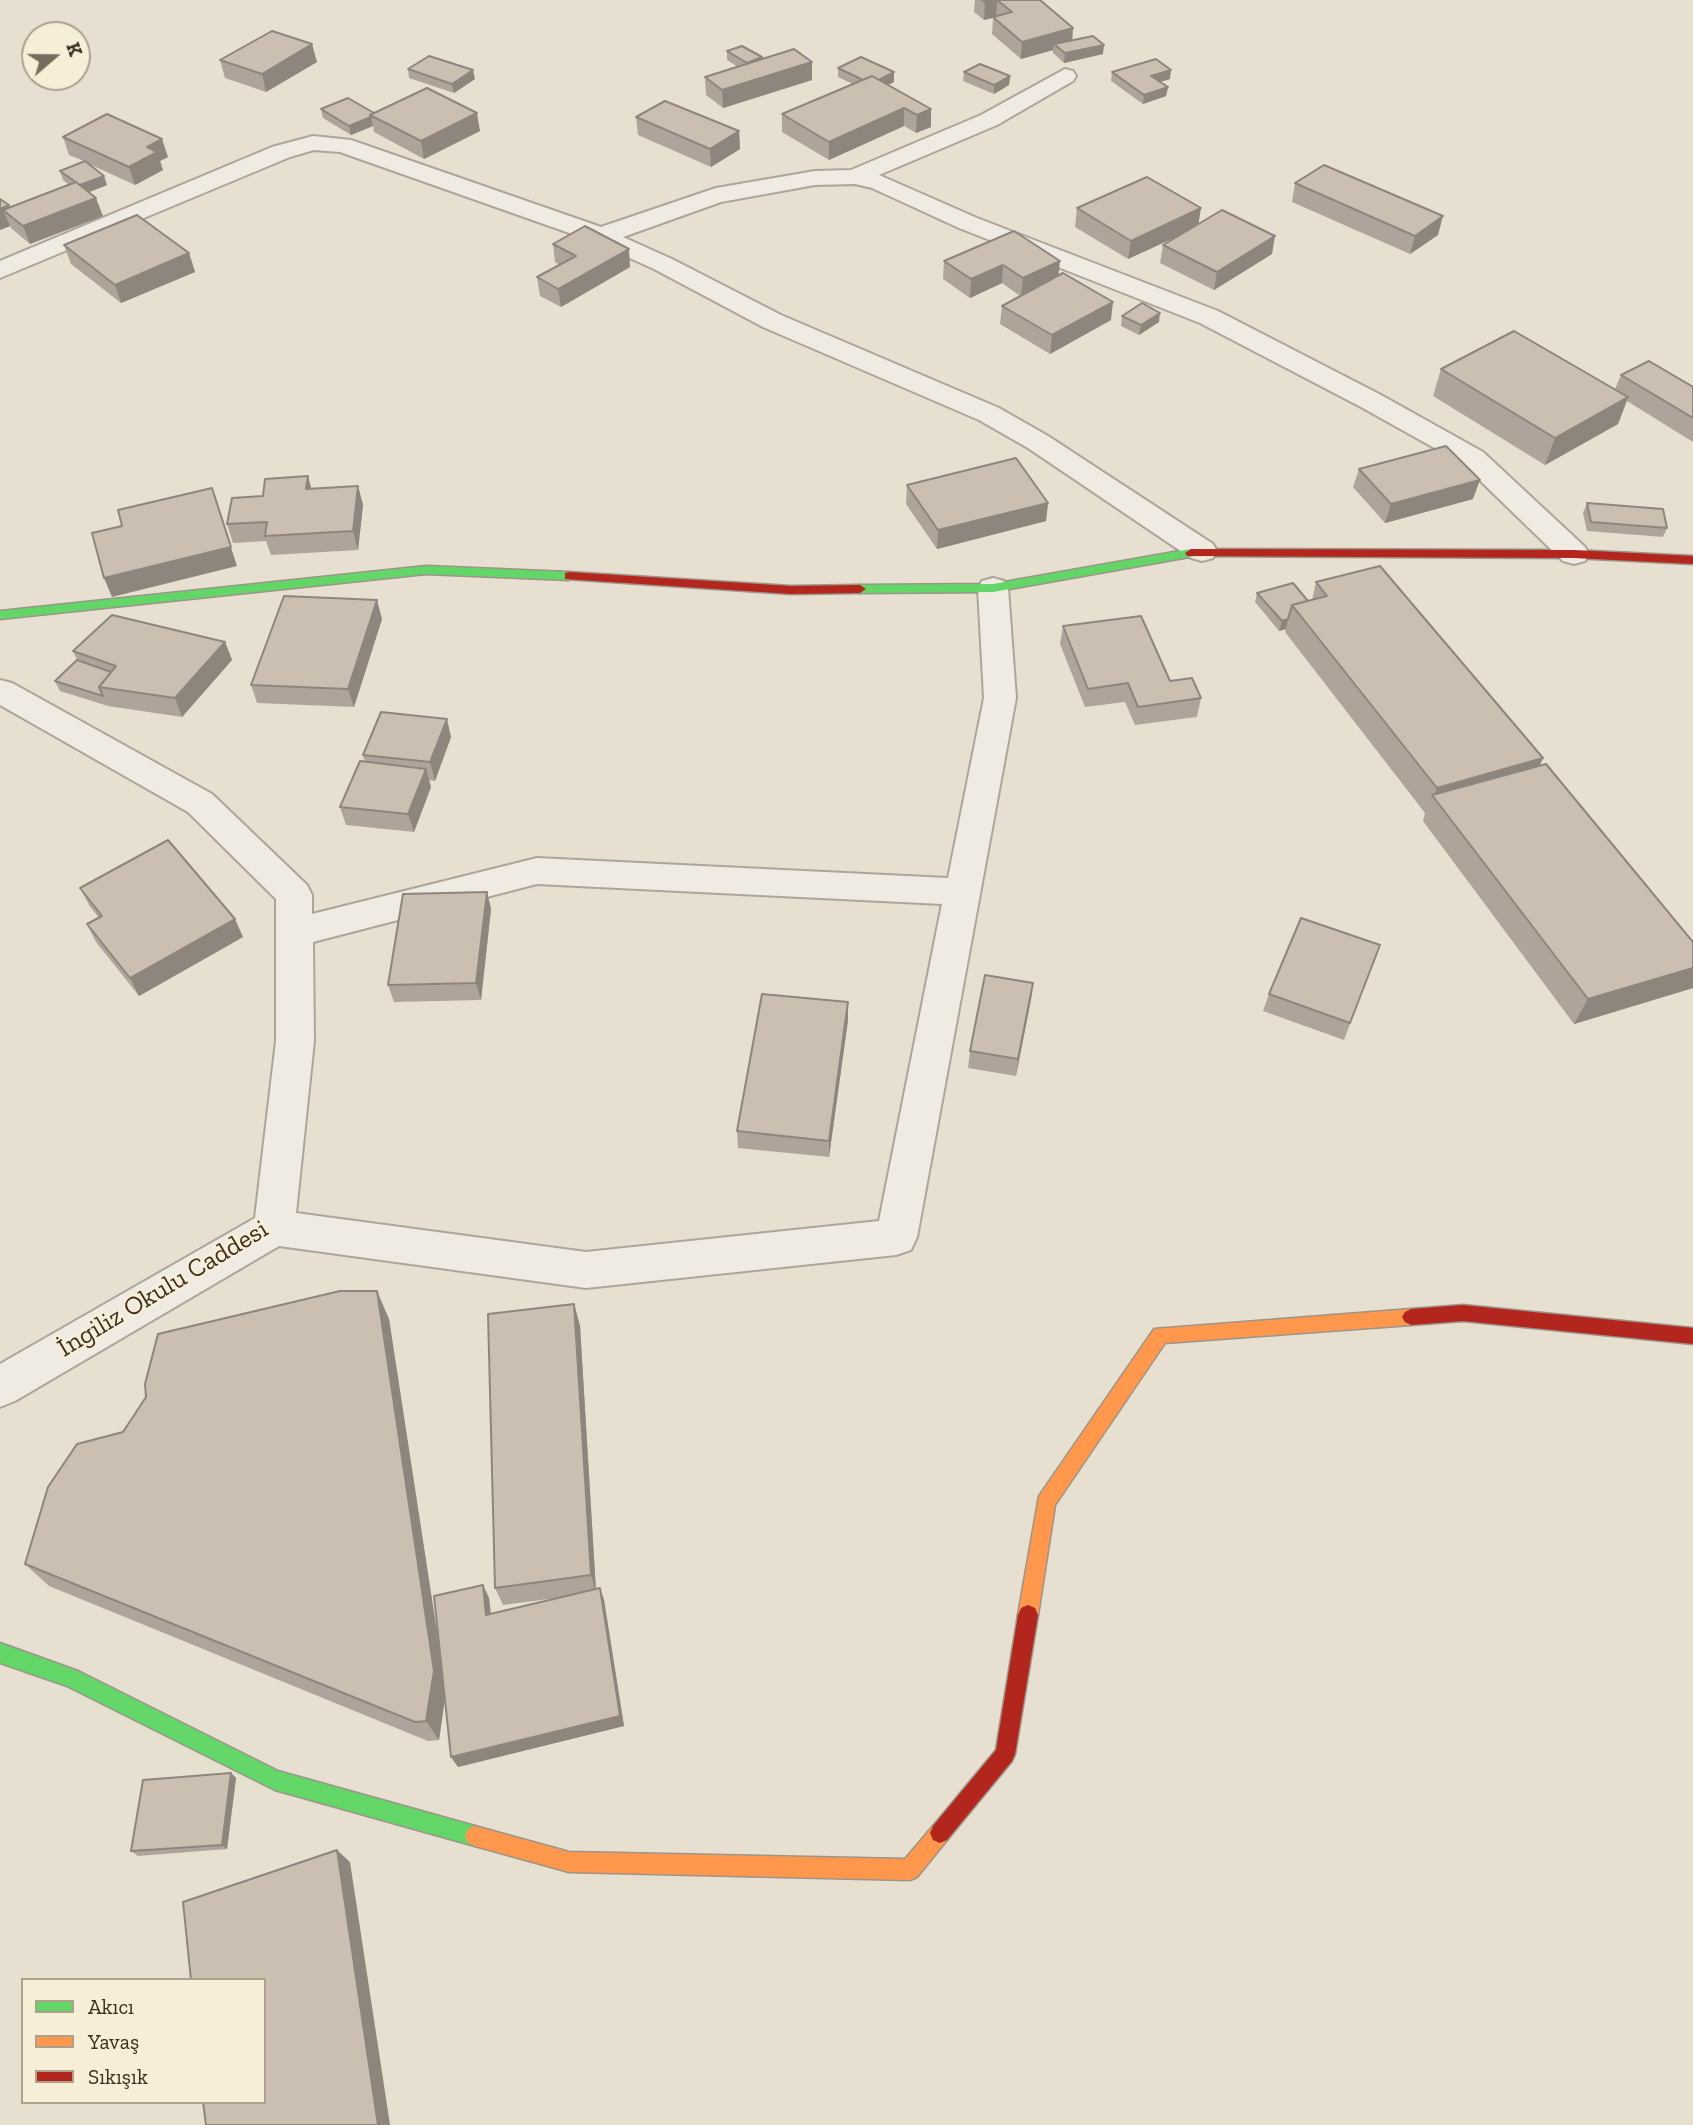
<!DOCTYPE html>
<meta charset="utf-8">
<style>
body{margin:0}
#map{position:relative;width:1693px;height:2125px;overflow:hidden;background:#e7e0d1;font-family:"Zilla Slab",serif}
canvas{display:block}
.legend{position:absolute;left:21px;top:1978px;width:245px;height:126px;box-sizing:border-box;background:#f7eed8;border:2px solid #ada18e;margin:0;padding:9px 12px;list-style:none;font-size:21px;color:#3d2e20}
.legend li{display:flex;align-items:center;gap:14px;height:35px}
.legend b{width:35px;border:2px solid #ada18e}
.north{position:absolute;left:21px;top:21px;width:70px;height:70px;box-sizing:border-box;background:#f7eed8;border:2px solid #ada18e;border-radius:50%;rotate:70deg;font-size:19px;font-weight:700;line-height:28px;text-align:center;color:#3d2e20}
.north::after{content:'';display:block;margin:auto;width:24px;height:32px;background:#786c5e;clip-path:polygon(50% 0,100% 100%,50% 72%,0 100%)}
</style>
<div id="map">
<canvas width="1693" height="2125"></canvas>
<ul class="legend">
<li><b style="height:9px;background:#63d668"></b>Akıcı</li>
<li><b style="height:9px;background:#ff974d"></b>Yavaş</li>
<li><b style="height:9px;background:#b3261e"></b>Sıkışık</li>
</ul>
<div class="north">K</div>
</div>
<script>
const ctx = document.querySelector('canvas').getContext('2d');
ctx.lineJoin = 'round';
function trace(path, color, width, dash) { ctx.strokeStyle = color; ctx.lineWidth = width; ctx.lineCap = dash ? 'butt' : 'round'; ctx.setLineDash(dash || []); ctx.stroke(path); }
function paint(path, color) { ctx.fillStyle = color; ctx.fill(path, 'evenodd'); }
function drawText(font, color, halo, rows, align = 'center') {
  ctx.font = font + ' "Zilla Slab",serif'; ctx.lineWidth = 5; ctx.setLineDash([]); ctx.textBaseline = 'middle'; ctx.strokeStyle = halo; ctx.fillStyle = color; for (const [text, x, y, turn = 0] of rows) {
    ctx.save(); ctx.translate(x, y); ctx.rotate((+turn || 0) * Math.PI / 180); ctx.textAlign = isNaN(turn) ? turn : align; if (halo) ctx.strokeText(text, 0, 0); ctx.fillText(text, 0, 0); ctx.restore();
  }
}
const street = new Path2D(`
 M1065,69L1073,71L1076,76L1073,81L997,125L879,175L977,218L1218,311L1381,395L1483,452L1585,547L1589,554L1585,561L1574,564L1563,561L1463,464L1361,407L1200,323L959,228L872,188L855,184L815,185L721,202L623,237L672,259L781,315L999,408L1048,436L1213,544L1217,551L1213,558L1202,561L1191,558L1028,448L979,420L763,327L654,269L592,241L340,152L314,150L290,157L0,278V261L272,147L313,136L351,140L601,227L716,188L815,171L851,170L981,115Z
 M993,578L1004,581L1008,588L1016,698L917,1237L911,1250L896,1255L586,1288L279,1246L15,1401L0,1407V1364L255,1218L276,1041V899L188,812L0,705V680L12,683L212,794L307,885L312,895V914L537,858L948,878L984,698L978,588L982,581ZM537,884L942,904L879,1221L586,1252L296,1213L314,1041L313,942Z`);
const fast = new Path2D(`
 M1191,549L1197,553L1195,556L993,592L860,593L854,589L860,585L993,584Z
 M426,566L569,572L575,576L569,580L426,574L0,619V611Z
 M0,1643L78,1671L278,1771L475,1826L482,1829L485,1836L482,1843L475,1846L275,1790L67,1686L0,1663Z`);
const slow = new Path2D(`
 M1411,1309L1417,1312L1420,1317L1417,1322L1411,1325L1165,1343L1055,1505L1038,1615L1035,1622L1028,1625L1021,1622L1018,1615L1039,1496L1154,1329Z
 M940,1823L947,1826L950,1833L947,1840L917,1877L910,1880L569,1872L475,1846L468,1843L465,1836L468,1829L475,1826L569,1852L905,1859L933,1826Z`);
const jam = new Path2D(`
 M1191,549L1574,550L1693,556V564L1574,558L1187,556L1185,553Z
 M569,572L791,586L860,585L866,589L860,593L791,594L565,579V573Z
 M1463,1305L1693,1328V1344L1463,1321L1411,1325L1405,1322L1402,1317L1405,1312L1411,1309Z
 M1028,1605L1035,1608L1038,1615L1015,1754L1012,1761L947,1840L940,1843L933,1840L930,1833L933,1826L996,1750L1018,1615L1021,1608Z`);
trace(street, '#ada599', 4);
trace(fast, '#9c958a', 3);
trace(slow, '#9c958a', 3);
trace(jam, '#9c958a', 3);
paint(street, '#efebe3');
paint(fast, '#63d668');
paint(slow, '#ff974d');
paint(jam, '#b3261e');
paint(new Path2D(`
 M975,0H1040L1072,40L1103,54L1064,63L1053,53V50L1021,59L992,34L993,18L984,20L974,12Z
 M727,51L762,57V59L812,80L723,108L706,95L705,77L738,67L727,60Z
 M220,60L317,62L266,92L225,78Z
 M838,68L894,72V82L888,85L931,127L916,133L904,126L829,160L782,132V114L853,84L838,77Z
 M408,69L475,79L454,93L409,78Z
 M964,72L1010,76L1009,85L994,94L963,81Z
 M1112,72L1170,79L1160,82L1168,87L1166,96L1143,104L1111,81Z
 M321,109L374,113L480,131L424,159L374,132L373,126L351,135L323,118Z
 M636,117L739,131L740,149L711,167L638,135Z
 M63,137L168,157L160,161L163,170L135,185L87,163L107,185L89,192L103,216L30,244L11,228L10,226L0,230V199L9,205L10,207L69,185L63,180L60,171L84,161L69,155Z
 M1295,183L1438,235L1410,254L1292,202Z
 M1077,208L1198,224L1272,254L1214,290L1160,263L1163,245L1179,235L1128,259L1075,227Z
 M1014,231L1059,275L1111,320L1050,354L1000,324L1002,306L1020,296L1002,283L970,298L943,279L944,261Z
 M553,244L630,267L561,307L540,296L537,277L560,265L555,262Z
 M64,245L189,253L195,272L121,303L71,264Z
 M1122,316L1159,322L1139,335L1121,326Z
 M1441,369L1615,389L1621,375L1693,387V442L1627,401L1618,424L1545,465L1433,396Z
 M1359,469L1473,499L1385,523L1353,487Z
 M907,485L1048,503L1046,521L937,549L906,504Z
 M358,486L363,505L358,550L271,555L266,541L233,543L227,524L263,496L311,489Z
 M1587,503L1667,528L1663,537L1587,531L1583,513Z
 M1316,582L1540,765L1693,942V988L1574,1024L1423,821L1425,813L1285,632L1286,629L1279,631L1255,602L1257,593L1308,601L1312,600Z
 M382,619L354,707L257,703L251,685Z
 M1063,626L1201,698L1197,717L1135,725L1125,702L1085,707L1060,644Z
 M225,642L232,660L182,717L108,706L60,691L55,681L77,660L73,651Z
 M451,737L435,781L429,780L431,787L414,832L346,825L340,807L365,762L363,755Z
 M80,888L243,937L139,996L96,942L87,924L99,918L89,905Z
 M487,892L491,909L481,1000L394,1002L388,985Z
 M1380,945L1344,1040L1263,1011L1269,994Z
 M1033,983L1016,1076L968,1068L970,1051Z
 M848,1020L829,1157L738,1148L737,1131Z
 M574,1304L580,1326L596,1589L600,1588L604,1600L624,1726L458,1767L451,1757L445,1698L439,1740L428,1741L49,1586L25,1564L389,1319L440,1653L483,1585L489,1598L491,1614L564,1597L503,1605L495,1588Z
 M231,1773L236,1778L227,1849L138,1856L131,1851Z`), '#afa499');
paint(new Path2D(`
 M997,0L996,17L984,20L985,2Z
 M1073,28L1072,45L1054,44L1053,50L1021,59L1022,42Z
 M312,44L317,62L266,92L262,74Z
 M1104,45L1103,54L1064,63L1065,53Z
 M812,62V80L723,108L722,90Z
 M473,70L475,79L454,93L452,84Z
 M1171,70L1170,79L1150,85L1151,76Z
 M894,72V82L872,93V84Z
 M1010,76L1009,85L994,94V85Z
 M1168,87L1166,96L1143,104L1144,95Z
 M904,108V126L829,160V142Z
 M931,109V127L916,133L917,115Z
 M477,113L480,131L424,159L421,141Z
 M371,117L373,126L351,135L349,126Z
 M739,131L740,149L711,167L710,149Z
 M162,139L168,157L160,161L163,170L135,185L129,167L147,147Z
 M104,176L107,185L82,195L79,186Z
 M96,198L103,216L30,244L23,226Z
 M9,205L14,219L3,210L10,226L0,230V209Z
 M1201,208L1198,227L1128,259L1131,241Z
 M1443,216L1438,235L1410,254L1415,236Z
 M1275,236L1272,254L1214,290L1217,272Z
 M629,249L630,267L561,307L558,289Z
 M189,253L195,272L121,303L115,285Z
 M1060,261L1058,280L1021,297L1023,278Z
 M1003,265L1002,283L970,298L971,279Z
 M1113,302L1111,320L1050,354L1052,335Z
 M1160,313L1159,322L1139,335L1141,325Z
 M1628,397L1618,424L1545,465L1555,438Z
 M308,476L313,495L306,489Z
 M1480,480L1473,499L1385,523L1391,504Z
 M358,486L363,505L358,550L353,531Z
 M212,488L237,566L112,597L104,578Z
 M1048,503L1046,521L937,549L938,530Z
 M377,600L382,619L354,707L348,689Z
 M1288,619L1286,629L1279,631L1282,621Z
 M225,642L232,660L182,717L175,698Z
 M447,719L451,737L435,781L430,762Z
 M1543,758L1532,784L1434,796L1437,788Z
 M426,769L431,787L414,832L408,814Z
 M487,892L491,909L481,1000L476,983Z
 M235,919L243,937L139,996L130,978Z
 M1693,968V988L1574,1024L1588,999Z
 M1033,983L1031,1000L1016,1076L1018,1059Z
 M848,1002V1020L829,1157V1141Z
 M377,1291L389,1319L446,1691L439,1740L426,1721Z
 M574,1304L580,1326L596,1592L591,1575Z
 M483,1585L489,1598L492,1627L486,1615Z
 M600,1588L604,1600L624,1726L458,1767L451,1757Z
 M231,1773L236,1778L227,1849L222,1845Z
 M337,1850L350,1862L390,2125H378Z`), '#8e867d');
const building = new Path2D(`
 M982,0H996L985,2Z
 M997,0H1040L1073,28L1022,42L993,17L1012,12Z
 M272,31L312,44L262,74L220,60Z
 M1093,36L1104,45L1065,53L1054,44Z
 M742,46L762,57L747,63L727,51Z
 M794,49L812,62L722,90L705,77Z
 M429,56L473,70L452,84L408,69Z
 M861,57L894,72L879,80L872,76L863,80L838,68Z
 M1156,59L1171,70L1151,76L1168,87L1144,95L1112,72Z
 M980,64L1010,76L994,85L964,72Z
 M872,76L931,109L917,115L904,108L829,142L782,114Z
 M427,88L477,113L421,141L370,115Z
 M348,98L374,113L370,115L371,117L349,126L321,109Z
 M665,101L739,131L710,149L636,117Z
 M107,114L162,139L147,147L157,152L129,167L63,137Z
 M85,161L104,176L80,185L60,171Z
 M1324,165L1443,216L1415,236L1295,183Z
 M1147,177L1201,208L1131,241L1077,208Z
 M76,182L96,198L23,226L3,210Z
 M0,199L9,205L0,209Z
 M1222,210L1275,236L1217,272L1163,245Z
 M137,215L189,253L115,285L64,245Z
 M585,226L629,249L558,289L537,277L576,256L553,244Z
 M1014,231L1060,261L1023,278L1003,265L971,279L944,261Z
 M1063,273L1113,302L1052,335L1002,306Z
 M1142,303L1160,313L1141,325L1122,316Z
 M1514,331L1628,397L1555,438L1441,369Z
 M1649,361L1693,387V418L1621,375Z
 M1446,446L1480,480L1391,504L1359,469Z
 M1016,458L1048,503L938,530L907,485Z
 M308,476L306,489L358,486L353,531L265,536L267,522L227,524L232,498L263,496L265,479Z
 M212,488L231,547L104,578L92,533L122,526L118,510Z
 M1587,503L1663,509L1667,528L1591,522Z
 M1380,566L1543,758L1437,788L1292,605L1327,596L1316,582Z
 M1293,583L1308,601L1292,605L1288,619L1282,621L1257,593Z
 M284,596L377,600L348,689L251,685Z
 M112,615L225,642L175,698L99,687L116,666L73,651Z
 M1141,616L1170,681L1192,678L1201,698L1138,707L1128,683L1088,689L1063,626Z
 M77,660L111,672L99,687L103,696L55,681Z
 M381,712L447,719L430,762L363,755Z
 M360,761L426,769L408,814L340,807Z
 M1546,764L1693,942V968L1588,999L1432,795Z
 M168,840L235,919L130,978L87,924L102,916L80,888Z
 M487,892L476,983L388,985L403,894Z
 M1301,918L1380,945L1350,1023L1269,994Z
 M985,975L1033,983L1018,1059L970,1051Z
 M762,994L848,1002L829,1141L737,1131Z
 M340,1291H377L434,1671L426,1721L415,1722L25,1564L48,1487L77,1444L123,1432L146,1397L145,1384L158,1334Z
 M574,1304L591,1575L495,1588L488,1314Z
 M483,1585L486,1615L600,1588L620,1716L451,1757L434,1596Z
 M231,1773L222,1845L131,1851L143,1780Z
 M337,1850L378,2125H206L203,2102H264V1980H191L183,1902Z`);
paint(building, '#cbbfb2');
trace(building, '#8e867d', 2);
drawText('26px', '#3d2e20', '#f7eed8', [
 ["İngiliz Okulu Caddesi",163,1289,-31]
]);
</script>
